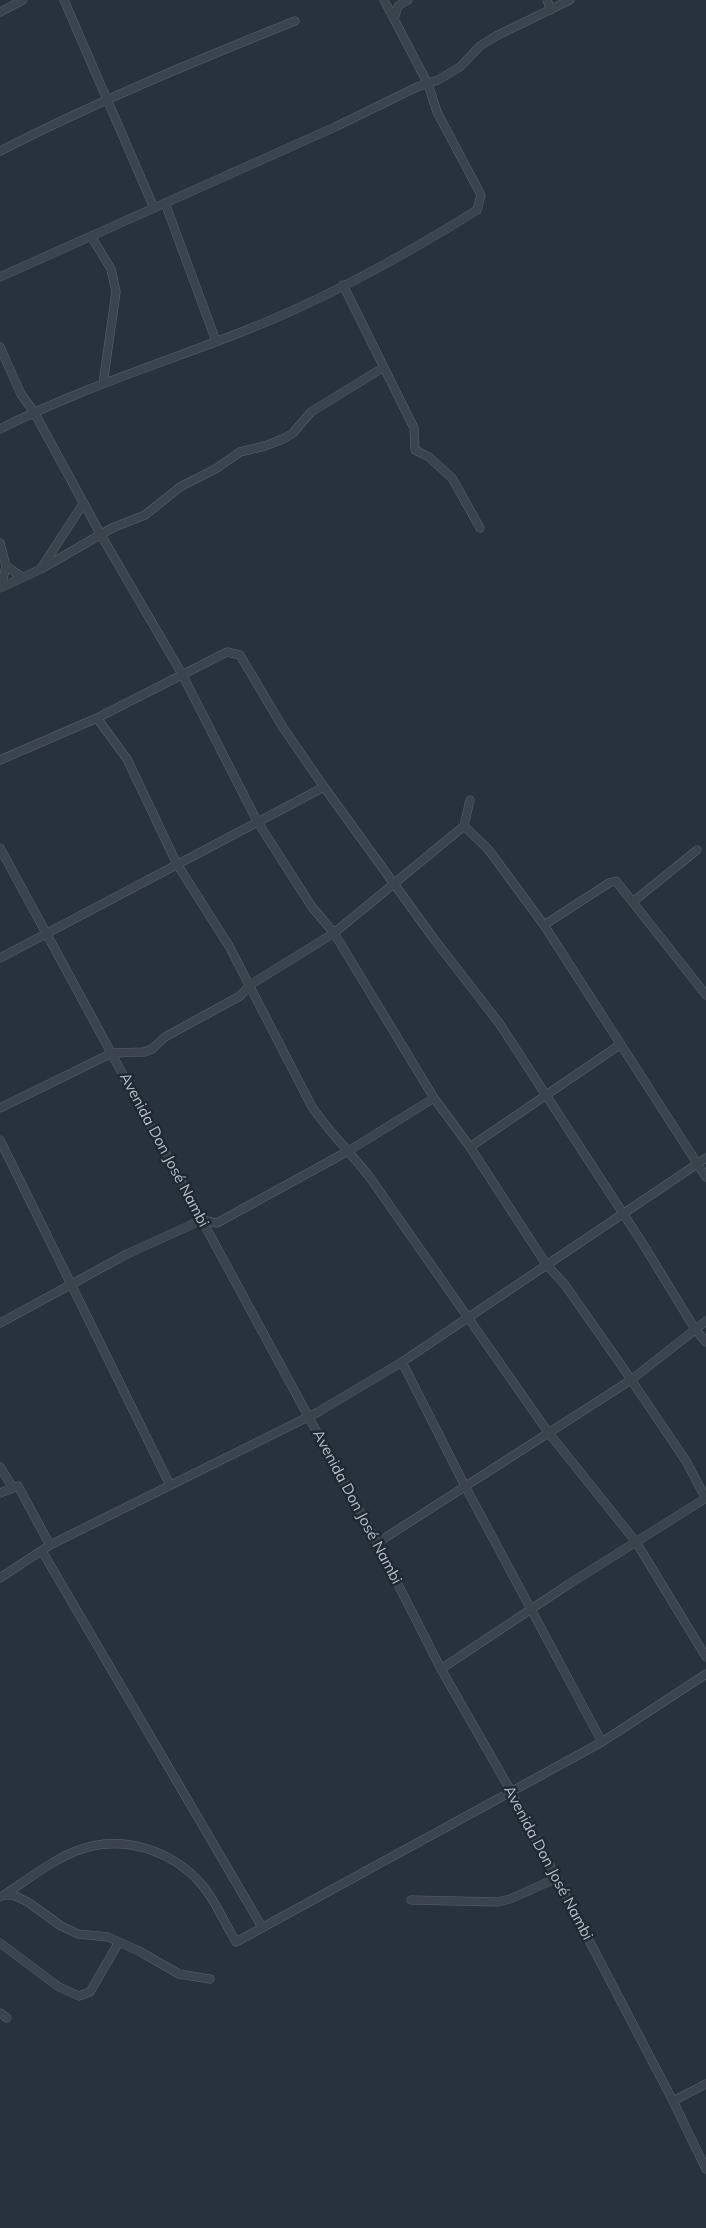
<!DOCTYPE html>
<meta charset="utf-8">
<style>
body{margin:0}
canvas{display:block;background:#27323c}
</style>
<canvas width="706" height="2228"></canvas>
<script>
const ctx = document.querySelector('canvas').getContext('2d');
ctx.lineJoin = 'round';
function trace(path, color, width, dash) { ctx.strokeStyle = color; ctx.lineWidth = width; ctx.lineCap = dash ? 'butt' : 'round'; ctx.setLineDash(dash || []); ctx.stroke(path); }
function drawText(font, color, halo, rows, align = 'center') {
  ctx.font = font + ' Mulish,sans-serif'; ctx.lineWidth = 5; ctx.setLineDash([]); ctx.textBaseline = 'middle'; ctx.strokeStyle = halo; ctx.fillStyle = color; for (const [text, x, y, turn = 0] of rows) {
    ctx.save(); ctx.translate(x, y); ctx.rotate((+turn || 0) * Math.PI / 180); ctx.textAlign = isNaN(turn) ? turn : align; if (halo) ctx.strokeText(text, 0, 0); ctx.fillText(text, 0, 0); ctx.restore();
  }
}
const minor = new Path2D(`
 M64,0L154,208
 M547,0L551,10
 M0,12L23,0
 M394,19L398,6L408,0
 M0,151C96,102 195,61 295,21
 M165,203L216,341
 M91,236L111,269L116,292L103,384
 M0,277L335,127L417,87L438,80L460,67L480,46L496,36L570,0
 M343,285L414,428L415,450L429,457L452,478L480,528
 M0,347L21,394L34,412L101,535L182,674L257,821L312,907L334,933L434,1098L470,1147L546,1264L565,1285L619,1362L686,1461L706,1499
 M0,429C77,390 159,364 239,333C322,301 402,257 477,210L481,195L437,112L428,84L384,0
 M0,543L6,566L1,587
 M6,566L22,577
 M42,567L83,504
 M0,588L41,569L112,528L145,515L180,487L217,468L240,452L265,446L285,438L293,433L311,412L384,367
 M97,718L127,759L177,864L229,946L312,1107C330,1133 352,1154 371,1179L548,1432L636,1542L706,1657
 M0,760L97,718L227,652L240,655L282,726L324,787L434,939L499,1023L643,1244L695,1329L706,1342
 M464,826L488,849L544,925L706,1177
 M0,848L377,1543L441,1669L512,1793L673,2101L706,2169
 M634,901L697,850
 M544,925L609,883L616,881L706,995
 M0,958L324,787
 M0,1108L112,1053L144,1052L152,1049L165,1037L240,996L250,985L334,933L464,826L470,800
 M0,1140L170,1485
 M470,1147L621,1044
 M0,1323L127,1254L202,1220L217,1223L350,1150L434,1098
 M402,1362L465,1486L602,1742
 M0,1467L12,1486
 M0,1493L18,1486L50,1545
 M377,1543L631,1380L706,1321
 M42,1551L262,1927
 M0,1578L50,1545L318,1412L402,1362L706,1158
 M441,1669L569,1584L706,1498
 M4,1895C27,1880 51,1861 76,1851C121,1833 173,1850 203,1886C216,1902 225,1924 236,1942L602,1742L706,1674
 M0,1897L4,1895H13L28,1902L61,1926L78,1934L108,1937L139,1951L179,1974L210,1979
 M411,1900L498,1902L510,1899L557,1878
 M0,1943L59,1987L79,1996L90,1992L119,1942
 M0,2013L7,2018
 M673,2101L706,2084`);
trace(minor, '#59626a', 9);
trace(minor, '#3b444d', 8);
drawText('15px', '#b7bfc7', '#202932', [
 ["Avenida Don José Nambi",164,1150,62],
 ["Avenida Don José Nambi",357,1507,62],
 ["Avenida Don José Nambi",548,1863,62]
]);
</script>
